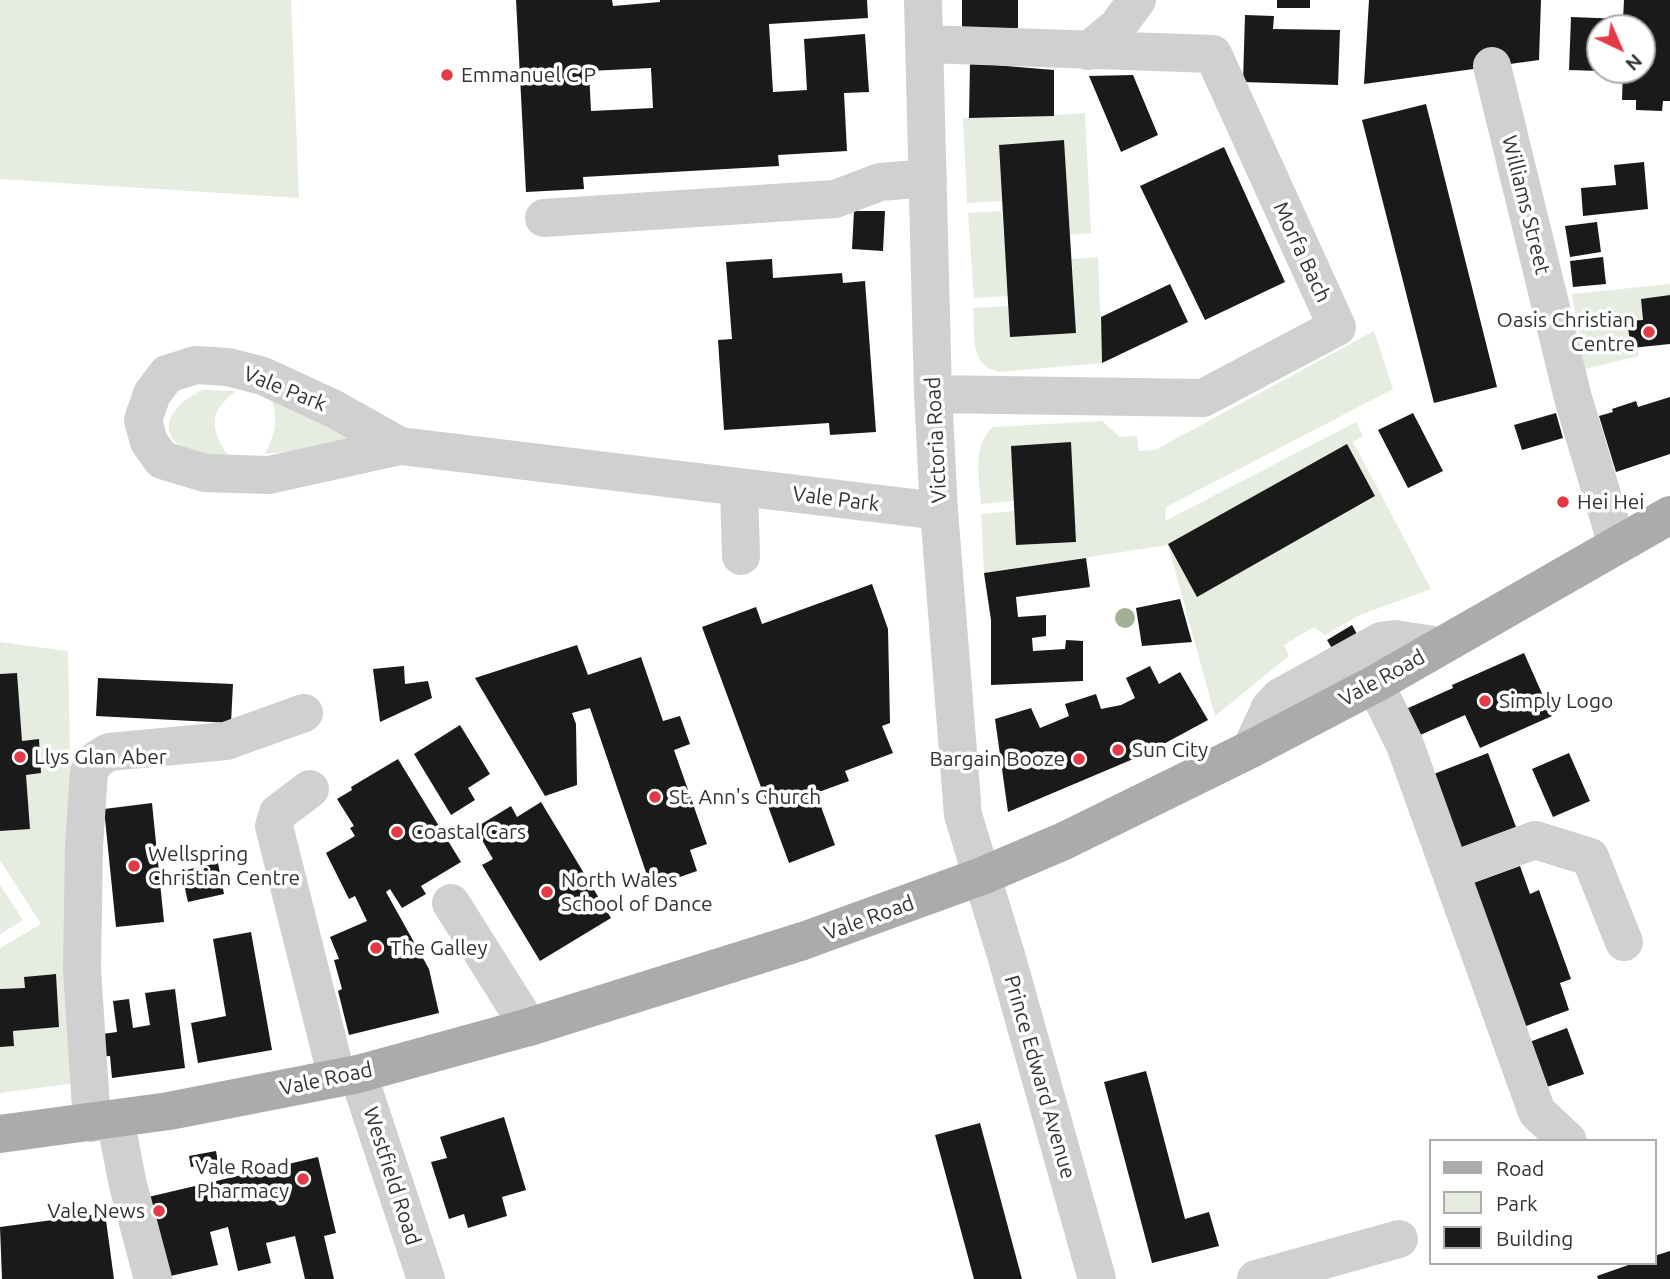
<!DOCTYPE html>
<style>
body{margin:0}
#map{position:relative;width:1670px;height:1279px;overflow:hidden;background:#fff;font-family:Ubuntu,sans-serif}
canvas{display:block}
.legend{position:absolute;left:1429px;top:1139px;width:228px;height:126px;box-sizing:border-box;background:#fff;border:2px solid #adadad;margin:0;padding:9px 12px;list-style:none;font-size:21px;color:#333}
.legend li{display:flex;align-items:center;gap:14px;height:35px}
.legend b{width:35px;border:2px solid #adadad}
.north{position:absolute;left:1586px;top:14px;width:70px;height:70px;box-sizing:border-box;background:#fff;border:2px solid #adadad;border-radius:50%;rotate:136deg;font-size:19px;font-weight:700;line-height:28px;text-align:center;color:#333}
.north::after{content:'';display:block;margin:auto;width:24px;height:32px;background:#e63946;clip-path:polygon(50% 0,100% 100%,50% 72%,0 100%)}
</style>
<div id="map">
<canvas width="1670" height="1279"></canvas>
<ul class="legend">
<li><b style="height:9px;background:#ababab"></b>Road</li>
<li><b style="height:19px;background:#e6ecdf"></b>Park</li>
<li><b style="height:19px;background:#1a1a1a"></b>Building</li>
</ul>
<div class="north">N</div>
</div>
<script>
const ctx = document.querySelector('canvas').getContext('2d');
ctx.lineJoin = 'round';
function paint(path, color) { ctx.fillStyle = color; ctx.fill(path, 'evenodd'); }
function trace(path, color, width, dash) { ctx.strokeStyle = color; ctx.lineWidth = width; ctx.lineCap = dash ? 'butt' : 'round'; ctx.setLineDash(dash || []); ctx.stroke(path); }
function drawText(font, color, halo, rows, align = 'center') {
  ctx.font = font + ' Ubuntu,sans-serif'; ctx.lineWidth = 7; ctx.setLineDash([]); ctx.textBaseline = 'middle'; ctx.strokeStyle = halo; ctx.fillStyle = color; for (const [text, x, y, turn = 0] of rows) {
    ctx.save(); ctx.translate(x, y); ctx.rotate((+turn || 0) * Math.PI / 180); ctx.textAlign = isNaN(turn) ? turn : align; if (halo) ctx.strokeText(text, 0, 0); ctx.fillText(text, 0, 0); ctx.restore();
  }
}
paint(new Path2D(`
 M0,0H291L299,198L0,179Z
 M1085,113L1091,233L1070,235L1064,140L999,145L1002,201L967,203L963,118H1012Z
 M1002,211L1008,296L974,298L968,213Z
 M1098,257L1102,363L999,372C969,366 975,333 973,308L1008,306L1010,336L1076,332L1072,259Z
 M1670,284V295L1641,299L1643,320L1628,322L1631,348L1638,347L1639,356L1585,369L1572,294Z
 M1374,331L1393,389L1166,507L1165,521L1356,422L1363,436L1353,442L1431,589L1360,615L1325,635L1314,627L1284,645L1289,656L1215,716L1168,545L984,573L981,514L1014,511L1017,545L1076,542L1070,443L1014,501L981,504C980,478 971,446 993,427L1102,421L1120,437L1137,436L1139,451L1155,450ZM1347,445L1375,497L1197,596L1168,544Z
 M203,390L236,391C208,412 210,428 228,456C213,456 192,455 179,445C153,424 183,398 203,390Z
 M271,398L362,444L265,454C275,435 279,419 271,398Z
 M0,642L68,651L76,1083L0,1093V1047L14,1046L13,1031L59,1027L56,974L25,977V988L0,989V948L41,924L0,860V831L30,828L26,775L41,773L39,740L22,741L17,673L0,674Z
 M0,885L23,920L0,934Z`), '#e6ecdf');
paint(new Path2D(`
 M516,0H612L613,6L660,2V0H867L868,18L769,24L773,92L807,90L804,39L865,34L869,92L844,93L847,151L778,155L779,166L583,177L584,189L526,192ZM651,68L653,108L591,111L589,71Z
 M962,0H1018V28L962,30Z
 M1277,0H1310V8H1277Z
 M1369,0H1541L1539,60L1364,84Z
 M1624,0H1670V101H1663L1662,111L1636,110V100H1622L1623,70H1642V28H1600V71L1569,70L1571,17L1623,19Z
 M1245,15L1274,16L1273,29L1340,30L1338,85L1243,82Z
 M970,63L1054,70V116L969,118Z
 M1133,75L1158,135L1121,152L1089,76Z
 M1426,104L1497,387L1434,403L1362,120Z
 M1064,140L1076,333L1010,337L999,145Z
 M1224,147L1285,282L1205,320L1140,186Z
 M1644,162L1648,209L1583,216L1581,188L1616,185L1614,165Z
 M854,211H885L883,251L852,249Z
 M1597,222L1601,252L1570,257L1565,226Z
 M1603,257L1606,284L1573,287L1570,261Z
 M772,259L773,278L842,273L843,283L865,281L876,432L830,435L829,423L724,430L718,340L732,339L726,262Z
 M1170,284L1188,322L1102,363L1101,317Z
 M1670,295V344L1631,348L1627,321L1643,320L1641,299Z
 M1670,397V454L1616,472L1599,416L1613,412L1612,409L1636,401L1638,407Z
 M1413,413L1443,471L1408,488L1378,430Z
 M1556,413L1563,438L1522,450L1514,425Z
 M1071,442L1076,542L1016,545L1011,446Z
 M1347,444L1375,496L1197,597L1168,544Z
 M1086,558L1090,587L1016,597L1018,617L1046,615V636L1032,638L1033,651L1065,649L1066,640L1083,641V681L991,685V620L984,573Z
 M872,584L888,629L890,723L882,726L893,753L845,771L849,781L816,793L835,845L789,863L702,627L756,607L762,624Z
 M1180,599L1192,642L1142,646L1136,608Z
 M1352,625L1358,636L1333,650L1327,640Z
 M577,645L588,675L641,657L663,721L680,716L690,744L674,750L707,844L690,850L697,871L651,887L590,708L572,713L576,724L577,785L545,796L475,678Z
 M1524,653L1552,716L1480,748L1465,715L1409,740L1397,713L1453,688L1452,685Z
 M404,666L405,684L428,681L432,698L380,722L373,669Z
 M1150,666L1159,684L1180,672L1208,720L1145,754L1008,812L995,719L1031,708L1040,728L1069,716L1065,704L1096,694L1101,709L1121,705L1135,698L1126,678Z
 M17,673L22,741L39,739L41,773L26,775L30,829L0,831V674Z
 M98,678L233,684L231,723L96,716Z
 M460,725L490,774L468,788L475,800L451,815L414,754Z
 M1488,753L1516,827L1453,851L1426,777Z
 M1569,753L1590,801L1553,817L1532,769Z
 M398,759L461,862L421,886L426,894L402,908L390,889L386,892L429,969L439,1013L349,1035L338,991L342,989L334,960L339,959L330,937L367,921L355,896L349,899L326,853L355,836L350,828L354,826L337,799L352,790L351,787Z
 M541,802L611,918L540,961L482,865L493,859L475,828L511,806L517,817Z
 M152,803L164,922L116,927L104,809Z
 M218,863L224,894L188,902L181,871Z
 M1520,866L1530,894L1539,890L1571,979L1560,983L1569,1010L1518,1029L1465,886Z
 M251,932L272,1050L198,1063L191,1023L226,1016L213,939Z
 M56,974L59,1027L13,1031L14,1046L0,1047V989L25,988L24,977Z
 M175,989L185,1068L112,1078L110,1056L97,1057L94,1035L117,1032L113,1001L129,999L133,1028L150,1025L145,993Z
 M1567,1028L1584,1074L1541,1089L1524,1044Z
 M1146,1071L1185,1219L1209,1212L1219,1246L1152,1263L1104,1082Z
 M504,1117L526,1190L502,1197L507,1216L468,1228L464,1214L449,1219L431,1162L447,1158L440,1137Z
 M980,1123L1022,1279H974L935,1135Z
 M216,1151L218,1162L191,1167L189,1156Z
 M318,1157L336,1233L324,1236L334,1279H305L295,1236L266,1243L271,1263L238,1271L228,1227L210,1232L218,1265L162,1278L144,1198Z
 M105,1213L114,1279H2L0,1227Z
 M1670,1251V1279H1598L1597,1276L1634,1263H1654V1256Z`), '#1a1a1a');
trace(new Path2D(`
 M923,0L933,394L939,511L963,815L1006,955L1097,1279
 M925,44L1213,54L1337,327L1203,398L933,394
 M1088,51L1117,27L1137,0
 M1492,66L1573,398L1617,545
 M544,218L835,199L880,182L928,178
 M400,446L334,409L263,376L228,367L196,365L167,374L152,394L143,420L149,442L162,460L205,473L269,475L400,446L939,511
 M739,487L741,556
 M1375,684L1405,745L1537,1112L1568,1141
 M1251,749L1270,708L1280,697L1381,641L1395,639L1440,646
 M310,789L278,813L274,826L337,1078
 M1451,871L1535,840L1590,857L1624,942
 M451,903L529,1027
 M358,1074L426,1279
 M115,1119L128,1185L153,1279
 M92,1123L82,969L84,846L89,772L96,760L109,752L226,741L304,713
 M1256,1279L1399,1239`), '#d0d0d0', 38);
trace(new Path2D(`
 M0,1134L169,1111L358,1074L529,1027L803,941L982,876L1064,841L1251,749L1375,684L1670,515`), '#ababab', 38);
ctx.fillStyle = '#a2b095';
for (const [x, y] of [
 [1125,618]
]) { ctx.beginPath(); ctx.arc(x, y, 10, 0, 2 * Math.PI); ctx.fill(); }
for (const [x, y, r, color] of [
 [447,75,7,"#e63946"],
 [1649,332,7,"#e63946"],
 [1563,502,7,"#e63946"],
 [1485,701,7,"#e63946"],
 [1118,750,7,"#e63946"],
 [20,757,7,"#e63946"],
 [1079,759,7,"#e63946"],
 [655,797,7,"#e63946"],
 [397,832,7,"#e63946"],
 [134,866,7,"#e63946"],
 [547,892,7,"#e63946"],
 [376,948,7,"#e63946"],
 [303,1179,7,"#e63946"],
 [159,1211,7,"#e63946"]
]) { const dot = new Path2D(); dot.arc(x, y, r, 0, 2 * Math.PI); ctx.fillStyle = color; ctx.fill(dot); trace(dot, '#fff', 2.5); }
drawText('21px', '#333', '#fff', [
 ["Emmanuel C P",461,75],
 ["Oasis Christian",1635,320,"right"],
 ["Centre",1635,344,"right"],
 ["Hei Hei",1577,502],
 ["Simply Logo",1499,701],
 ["Sun City",1132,750],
 ["Llys Glan Aber",34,757],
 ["Bargain Booze",1065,759,"right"],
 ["St. Ann's Church",669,797],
 ["Coastal Cars",411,832],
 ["Wellspring",148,854],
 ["Christian Centre",148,878],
 ["North Wales",561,880],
 ["School of Dance",561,904],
 ["The Galley",390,948],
 ["Vale Road",289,1167,"right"],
 ["Pharmacy",289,1191,"right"],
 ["Vale News",145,1211,"right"]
], 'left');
drawText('21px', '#333', '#fff', [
 ["Williams Street",1526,205,76],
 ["Morfa Bach",1302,252,65],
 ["Vale Park",285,389,22],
 ["Victoria Road",936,440,-93],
 ["Vale Park",836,499,7],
 ["Vale Road",1382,678,-29],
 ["Vale Road",869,918,-20],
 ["Prince Edward Avenue",1040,1077,74],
 ["Vale Road",326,1079,-12],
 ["Westfield Road",392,1176,72]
]);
</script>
